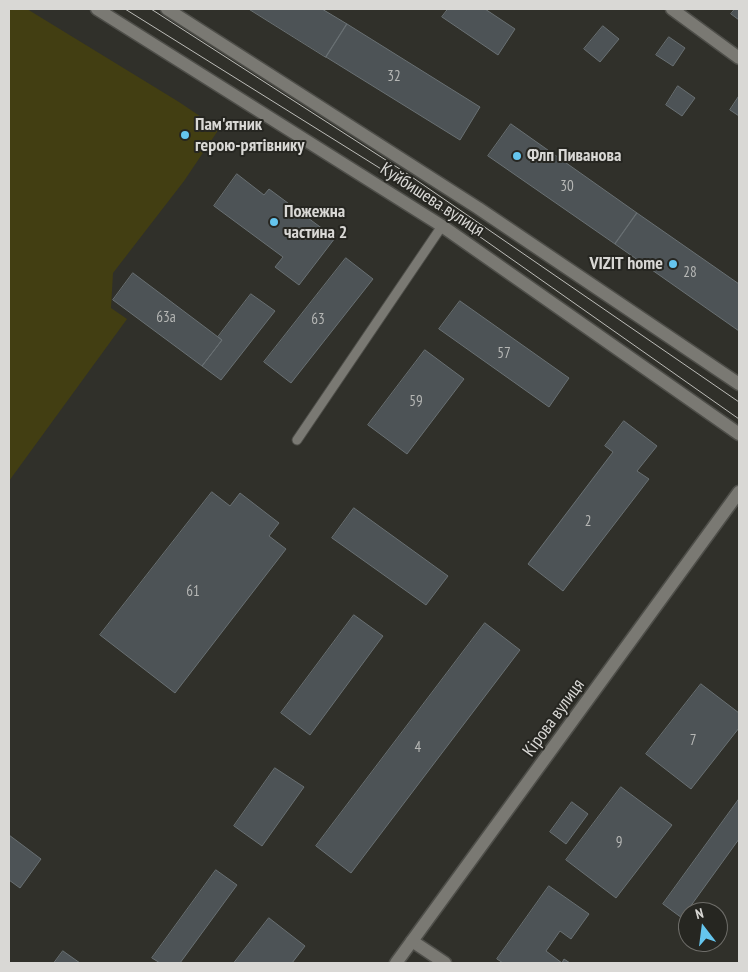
<!DOCTYPE html>
<meta charset="utf-8">
<style>
body{margin:0}
#map{position:relative;width:748px;height:972px;overflow:hidden;background:#30302a;font-family:"PT Sans Narrow",sans-serif}
canvas{display:block}
.frame{position:absolute;inset:0;border:10px solid #d9d8d5;pointer-events:none}
.north{position:absolute;left:678px;top:902px;width:50px;height:50px;box-sizing:border-box;background:#262621;border:1px solid #6e6d69;border-radius:50%;rotate:345deg;font-size:14px;font-weight:700;line-height:20px;text-align:center;color:#d9d8d5}
.north::after{content:'';display:block;margin:auto;width:18px;height:22px;background:#65c5ee;clip-path:polygon(50% 0,100% 100%,50% 72%,0 100%)}
</style>
<div id="map">
<canvas width="748" height="972"></canvas>
<div class="frame"></div>
<div class="north">N</div>
</div>
<script>
const ctx = document.querySelector('canvas').getContext('2d');
ctx.lineJoin = 'round';
function paint(path, color) { ctx.fillStyle = color; ctx.fill(path, 'evenodd'); }
function trace(path, color, width, dash) { ctx.strokeStyle = color; ctx.lineWidth = width; ctx.lineCap = dash ? 'butt' : 'round'; ctx.setLineDash(dash || []); ctx.stroke(path); }
function drawText(font, color, halo, rows, align = 'center') {
  ctx.font = font + ' "PT Sans Narrow",sans-serif'; ctx.lineWidth = 4; ctx.setLineDash([]); ctx.textBaseline = 'middle'; ctx.strokeStyle = halo; ctx.fillStyle = color; for (const [text, x, y, turn = 0] of rows) {
    ctx.save(); ctx.translate(x, y); ctx.rotate((+turn || 0) * Math.PI / 180); ctx.textAlign = isNaN(turn) ? turn : align; if (halo) ctx.strokeText(text, 0, 0); ctx.fillText(text, 0, 0); ctx.restore();
  }
}
paint(new Path2D(`
 M9,9H27L179,102L219,129L184,181L113,273L111,308L127,319L9,481Z`), '#423e12');
const building = new Path2D(`
 M249,9H322L347,24L326,57Z
 M448,9H485L515,29L498,55L442,17Z
 M735,9H739V20L731,14Z
 M347,24L480,107L460,140L326,57Z
 M603,26L619,39L600,62L584,49Z
 M669,37L685,48L673,66L656,55Z
 M678,86L695,98L682,116L666,105Z
 M739,96V116L730,110Z
 M511,124L637,213L615,244L488,156Z
 M237,174L264,195L269,189L335,238L299,285L275,267L283,257L214,206Z
 M637,213L739,284V331L615,244Z
 M346,258L373,279L291,383L264,362Z
 M133,273L222,340L202,366L113,300Z
 M251,294L275,311L221,380L202,366L222,340L218,337Z
 M460,301L569,378L549,407L439,329Z
 M425,350L464,379L407,454L368,425Z
 M624,421L657,446L637,471L649,479L563,591L528,564L613,452L605,446Z
 M212,492L230,506L240,493L279,523L269,536L286,549L175,693L100,635Z
 M354,508L448,576L426,605L332,538Z
 M354,615L383,636L310,735L281,713Z
 M485,623L520,650L351,873L316,846Z
 M701,684L739,713V728L691,789L646,754Z
 M275,768L304,787L262,846L234,826Z
 M621,787L672,825L616,898L566,860Z
 M739,799V839L682,918L663,904Z
 M572,802L588,814L566,844L550,832Z
 M9,835L41,859L20,888L9,880Z
 M216,870L237,885L180,963H160L152,958Z
 M549,886L589,914L571,939L560,931L546,951L562,963L564,959L570,963H503L497,959Z
 M269,918L305,946L292,963H234Z
 M63,951L80,963H54Z`);
paint(building, '#4d5356');
trace(building, '#697073', 1);
const service = new Path2D(`
 M297,440L442,226`);
const minor = new Path2D(`
 M672,9L739,58
 M412,941L445,963`);
const tertiary = new Path2D(`
 M396,963L739,492`);
const secondary = new Path2D(`
 M97,9L442,226L739,434
 M167,9L478,208L739,384`);
trace(service, '#4e4e49', 11);
trace(minor, '#4e4e49', 15);
trace(tertiary, '#4e4e49', 15);
trace(secondary, '#4e4e49', 15);
trace(service, '#7a7973', 9);
trace(minor, '#7a7973', 12);
trace(tertiary, '#7a7973', 12);
trace(secondary, '#7a7973', 12);
trace(new Path2D(`
 M125,9L402,182L739,419
 M151,9L406,173L739,402`), '#bcbcb8', 1);
for (const [x, y, r, color] of [
 [185,135,5,"#65c5ee"],
 [517,156,5,"#65c5ee"],
 [274,222,5,"#65c5ee"],
 [673,264,5,"#65c5ee"]
]) { const dot = new Path2D(); dot.arc(x, y, r, 0, 2 * Math.PI); ctx.fillStyle = color; ctx.fill(dot); trace(dot, '#262621', 2); }
drawText('15px', '#b6b7b5', null, [
 ["32",394,77],
 ["30",567,187],
 ["28",690,273],
 ["63а",166,318],
 ["63",318,320],
 ["57",504,354],
 ["59",416,402],
 ["2",588,522],
 ["61",193,592],
 ["7",693,741],
 ["4",418,748],
 ["9",619,843]
]);
drawText('bold 18px', '#d9d8d5', '#262621', [
 ["Пам'ятник",195,125],
 ["герою-рятівнику",195,146],
 ["Флп Пиванова",527,156],
 ["Пожежна",284,212],
 ["частина 2",284,233],
 ["VIZIT home",663,264,"right"]
], 'left');
drawText('18px', '#d9d8d5', '#262621', [
 ["Куйбишева вулиця",432,200,33],
 ["Кірова вулиця",554,718,-54]
]);
</script>
